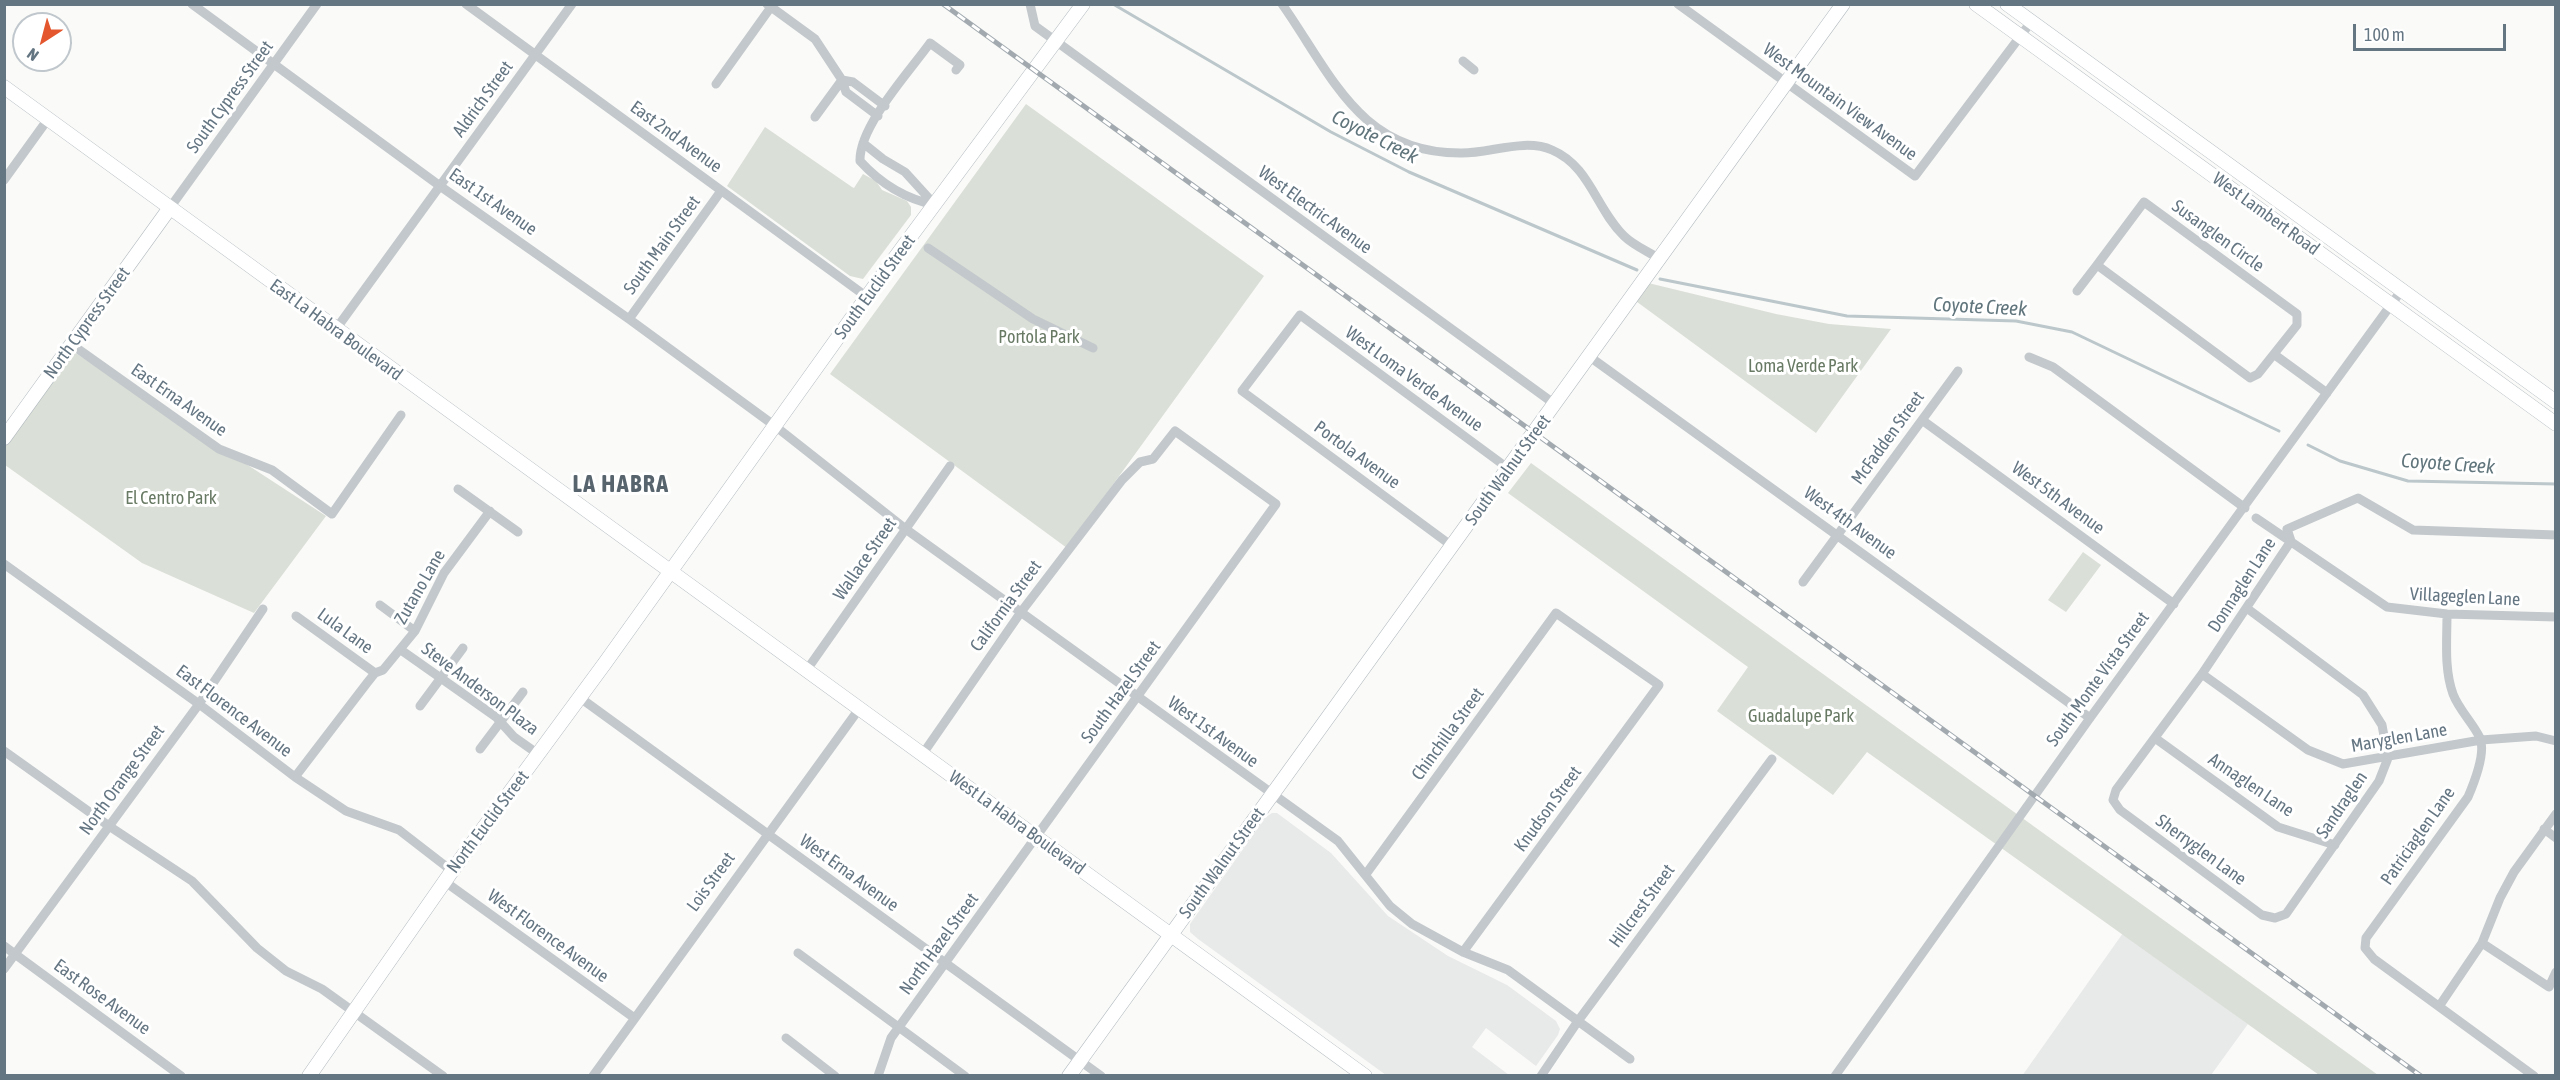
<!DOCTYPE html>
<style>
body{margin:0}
#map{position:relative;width:2560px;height:1080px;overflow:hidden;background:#fafaf8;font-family:"Asap Condensed",sans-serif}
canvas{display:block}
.frame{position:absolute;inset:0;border:6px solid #657683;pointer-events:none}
.north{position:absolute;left:12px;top:12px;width:60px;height:60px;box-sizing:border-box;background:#fff;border:2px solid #c1c8cd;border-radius:50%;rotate:216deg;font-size:16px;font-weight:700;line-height:24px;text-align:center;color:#657683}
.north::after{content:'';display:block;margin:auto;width:21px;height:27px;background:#e4572e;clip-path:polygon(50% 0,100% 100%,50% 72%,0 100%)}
.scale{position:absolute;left:2353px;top:24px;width:153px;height:27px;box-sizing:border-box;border:3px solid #657683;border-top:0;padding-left:8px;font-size:18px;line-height:21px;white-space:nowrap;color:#657683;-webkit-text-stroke:4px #fff;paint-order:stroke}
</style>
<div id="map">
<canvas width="2560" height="1080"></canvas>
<div class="frame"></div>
<div class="north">N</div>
<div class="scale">100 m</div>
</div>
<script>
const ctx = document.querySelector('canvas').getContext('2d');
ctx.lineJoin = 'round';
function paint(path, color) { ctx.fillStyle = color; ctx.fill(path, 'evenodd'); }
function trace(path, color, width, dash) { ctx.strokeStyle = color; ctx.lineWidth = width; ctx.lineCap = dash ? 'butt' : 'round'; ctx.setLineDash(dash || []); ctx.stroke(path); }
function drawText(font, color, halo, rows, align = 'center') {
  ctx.font = font + ' "Asap Condensed",sans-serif'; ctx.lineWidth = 6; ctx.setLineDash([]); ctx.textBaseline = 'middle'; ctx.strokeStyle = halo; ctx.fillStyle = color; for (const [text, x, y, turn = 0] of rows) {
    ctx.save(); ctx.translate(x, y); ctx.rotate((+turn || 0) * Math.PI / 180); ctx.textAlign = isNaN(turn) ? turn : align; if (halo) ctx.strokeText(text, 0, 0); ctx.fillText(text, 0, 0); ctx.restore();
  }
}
paint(new Path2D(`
 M1272,813H1277L1331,853L1388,916L1448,956L1507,985L1556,1021L1560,1029L1558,1035L1536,1066L1486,1028L1472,1047L1509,1075H1386L1198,939L1190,932V924L1265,818Z
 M2123,933L2248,1024L2211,1075L2022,1076Z`), '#e8e9e9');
paint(new Path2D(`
 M1026,104L1264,276L1067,548L830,374Z
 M765,127L852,187L854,188L863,174L876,181L882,190L907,201L911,207V215L863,279L850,276L727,186Z
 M1644,282L1776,314L1829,324L1891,329L1816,433L1633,299Z
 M74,352L326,516L254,613L142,563L5,465L4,442Z
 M1531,463L2378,1075H2319L1867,752L1833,795L1717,711L1748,667L1508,493Z
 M2083,552L2101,565L2066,612L2048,600Z`), '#dadfd7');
trace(new Path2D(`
 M1113,4L1331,132L1409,172L1637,270
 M1660,279L1847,316L2016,321L2072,332L2279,431
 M2308,445L2340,461L2408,481L2556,484`), '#bbc7cb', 3);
const secondary = new Path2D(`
 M1976,4L2556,424
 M2007,4L2556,402
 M4,87L1365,1076
 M4,438L169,209
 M309,1076L452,871L605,663L894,259L1083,4
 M1069,1076L1843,4`);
trace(secondary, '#b3babf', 15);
trace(new Path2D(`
 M192,4L440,186L629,319L775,426L907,530L1338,841L1390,906L1412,924L1463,952L1508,970L1630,1059
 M466,4L867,297
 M767,4L815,39L842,80L846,92L878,116
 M1030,4L1035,26L1556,405
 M1282,4C1332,75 1360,154 1462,153C1491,153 1525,138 1552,150C1590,166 1596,209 1624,236C1633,245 1647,251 1658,258
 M1678,4L1915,176L2031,22
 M1463,61L1474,70
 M842,80L853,82L885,106
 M716,84L771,7
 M815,117L842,80
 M863,143L883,159L905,172L935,205
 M4,180L48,119
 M2144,202L2297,314V325L2258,374L2250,378L2097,265Z
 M935,205C906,199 880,183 860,161C859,126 910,71 930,43L960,65L956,70
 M169,209L317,4
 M928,248L1033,319L1093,348
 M2077,291L2097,265
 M629,319L721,191
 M336,329L572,4
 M71,344L219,449L272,470L332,514L401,415
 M2275,355L2327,393
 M1590,357L2090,718
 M2029,357L2053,367L2245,508
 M1922,420L2174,604
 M458,489L518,532
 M2256,518L2387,607L2447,614L2556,617
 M1452,546L1242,391L1300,315L1509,469
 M4,564L199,704L295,777L346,811L399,830L452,871
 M1803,582L1958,371
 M380,605L415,631
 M2248,609L2363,695L2382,725L2388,758L2379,781L2286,914L2275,918L2262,915L2120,810L2113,800L2116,790L2202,674L2291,541L2287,529L2358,498L2413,530L2556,535
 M2447,614C2447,641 2444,669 2453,694C2459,710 2473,723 2480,738C2486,753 2474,783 2468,797L2366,938L2365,948L2374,959L2534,1076
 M296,616L375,673
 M401,650L496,717L514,737L538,754
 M806,671L950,466
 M2202,674L2308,750L2343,764L2481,740L2536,736L2556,741
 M579,697L1101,1076
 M420,706L463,648
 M2155,738L2278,827L2335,845
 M480,749L523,692
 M4,751L109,826L192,881L257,948L286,971L322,989L443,1076
 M295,777L367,683L375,673L383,670L415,631L444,573L490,511
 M2544,829L2556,838
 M1366,874L1556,613L1659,685L1463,952
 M444,881L633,1017
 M2482,943L2549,987L2556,972
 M4,946L181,1076
 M798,953L965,1076
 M4,969L199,704L263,609
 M2440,1005L2482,943L2500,898L2514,872L2556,814
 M786,1038L835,1076
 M593,1076L859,709
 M878,1076L891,1038L1276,504L1175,431L1153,459L1140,462L1122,480L1021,612L922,755
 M1541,1076L1578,1021L1772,759
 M1835,1076L2090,718L2401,291`), '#c3c8cc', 9);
trace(secondary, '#fff', 14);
const rail = new Path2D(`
 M943,4L2421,1076`);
trace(rail, '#a2aab0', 5);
trace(rail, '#fff', 3, [9]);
drawText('18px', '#657683', '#fff', [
 ["South Cypress Street",230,97,-54],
 ["Aldrich Street",483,99,-54],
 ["West Mountain View Avenue",1840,102,36],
 ["East 2nd Avenue",676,137,36],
 ["East 1st Avenue",493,202,35],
 ["West Electric Avenue",1315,210,36],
 ["West Lambert Road",2266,214,36],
 ["Susanglen Circle",2218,236,36],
 ["South Main Street",662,245,-54],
 ["South Euclid Street",875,287,-54],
 ["North Cypress Street",87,323,-54],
 ["East La Habra Boulevard",336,330,36],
 ["West Loma Verde Avenue",1414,379,36],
 ["East Erna Avenue",179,400,35],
 ["McFadden Street",1888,438,-54],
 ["Portola Avenue",1357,455,36],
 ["South Walnut Street",1508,470,-54],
 ["West 5th Avenue",2058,498,36],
 ["West 4th Avenue",1850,523,36],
 ["Wallace Street",865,559,-55],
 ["Donnaglen Lane",2242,585,-57],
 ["Zutano Lane",420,587,-60],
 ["Villageglen Lane",2465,597,3],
 ["California Street",1006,606,-54],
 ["Lula Lane",345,631,36],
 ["South Monte Vista Street",2098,679,-54],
 ["Steve Anderson Plaza",480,689,37],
 ["South Hazel Street",1121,692,-54],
 ["East Florence Avenue",234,711,37],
 ["West 1st Avenue",1213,732,36],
 ["Chinchilla Street",1448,734,-54],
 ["Maryglen Lane",2399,738,-10],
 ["North Orange Street",122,780,-54],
 ["Annaglen Lane",2251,785,34],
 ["Sandraglen",2342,805,-56],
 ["Knudson Street",1548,809,-54],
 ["North Euclid Street",488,822,-53],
 ["West La Habra Boulevard",1017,823,36],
 ["Patriciaglen Lane",2418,836,-55],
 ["Sherryglen Lane",2201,850,36],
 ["South Walnut Street",1222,863,-54],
 ["West Erna Avenue",849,873,36],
 ["Lois Street",711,882,-54],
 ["Hillcrest Street",1642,906,-54],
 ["West Florence Avenue",548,936,36],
 ["North Hazel Street",939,944,-54],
 ["East Rose Avenue",102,997,36]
]);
drawText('18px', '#687a64', '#fff', [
 ["Portola Park",1039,337],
 ["Loma Verde Park",1803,366],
 ["El Centro Park",171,498],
 ["Guadalupe Park",1801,716]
]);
drawText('italic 20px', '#60757c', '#fff', [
 ["Coyote Creek",1375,137,27],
 ["Coyote Creek",1980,307,3],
 ["Coyote Creek",2448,464,4]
]);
ctx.letterSpacing = '1.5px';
drawText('bold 24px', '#57646e', '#fff', [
 ["LA HABRA",621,484]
]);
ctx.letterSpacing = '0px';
</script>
